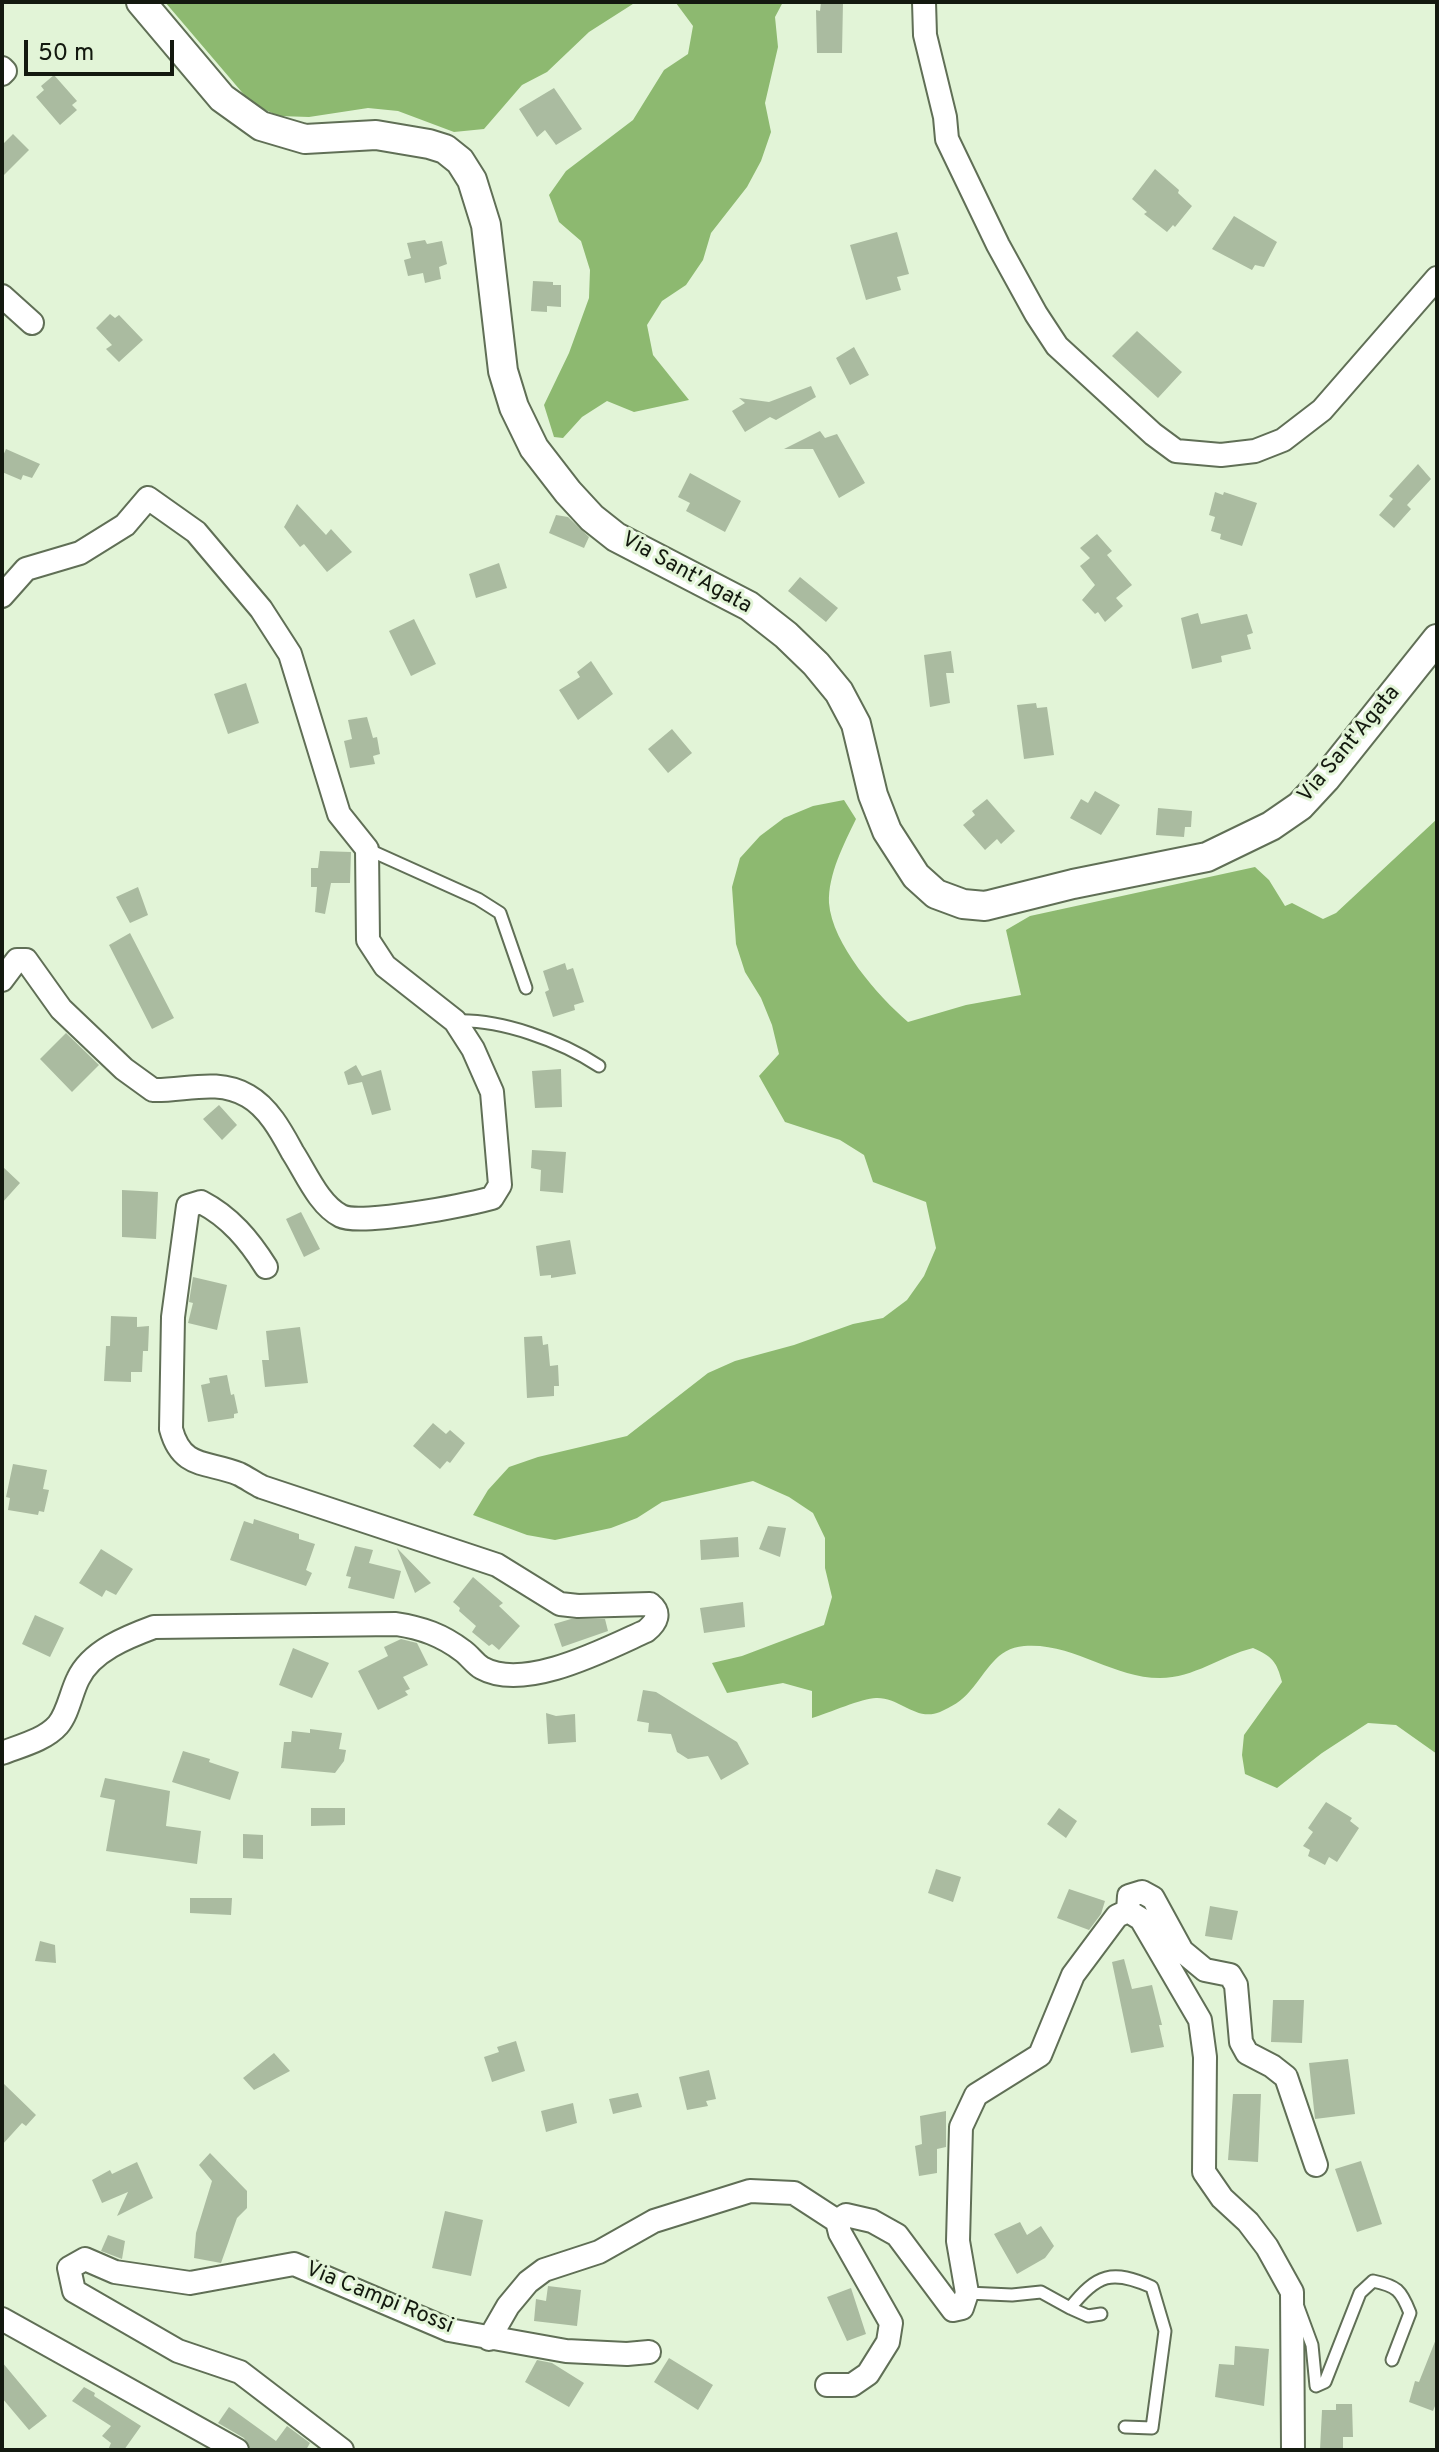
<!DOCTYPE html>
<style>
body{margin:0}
#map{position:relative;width:1439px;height:2452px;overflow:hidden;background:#e2f4d7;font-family:Overpass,sans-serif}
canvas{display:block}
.frame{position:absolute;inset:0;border:4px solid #13190f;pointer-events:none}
.scale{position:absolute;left:24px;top:40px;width:150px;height:36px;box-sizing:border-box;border:4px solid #13190f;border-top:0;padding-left:10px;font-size:24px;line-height:28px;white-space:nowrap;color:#13190f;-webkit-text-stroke:6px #e2f4d7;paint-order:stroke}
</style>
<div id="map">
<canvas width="1439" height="2452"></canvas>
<div class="frame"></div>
<div class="scale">50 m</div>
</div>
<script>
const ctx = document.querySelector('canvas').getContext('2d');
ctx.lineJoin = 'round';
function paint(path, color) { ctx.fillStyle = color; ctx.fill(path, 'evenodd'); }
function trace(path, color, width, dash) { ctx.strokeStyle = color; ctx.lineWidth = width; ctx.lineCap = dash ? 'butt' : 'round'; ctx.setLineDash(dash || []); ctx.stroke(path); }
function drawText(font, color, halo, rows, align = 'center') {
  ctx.font = font + ' Overpass,sans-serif'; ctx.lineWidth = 6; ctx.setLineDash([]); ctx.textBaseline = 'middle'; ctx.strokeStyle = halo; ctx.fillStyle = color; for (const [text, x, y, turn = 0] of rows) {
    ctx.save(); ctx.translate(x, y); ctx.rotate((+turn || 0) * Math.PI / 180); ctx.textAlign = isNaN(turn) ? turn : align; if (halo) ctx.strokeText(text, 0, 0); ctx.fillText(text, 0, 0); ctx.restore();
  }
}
paint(new Path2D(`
 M165,2H636L589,32L547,72L522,85L484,129L454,132L398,111L368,108L309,117L279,116L252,104Z
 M671,2H783L775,17L778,47L765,103L771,132L761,161L747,187L711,233L703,260L686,285L662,301L647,325L653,355L689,400L634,412L607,401L582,417L563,438L554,437L544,405L569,353L589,298L590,270L581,241L559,222L549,195L566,171L633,120L664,70L688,54L693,26L676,3Z
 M844,800L856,819C844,844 828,874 829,903C832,944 878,996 908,1022L966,1005L1021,995L1006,930L1030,916L1255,867L1269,880L1285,906L1292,903L1323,919L1336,913L1437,819V1754L1396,1725L1368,1723L1322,1753L1277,1788L1245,1774L1242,1755L1244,1735L1282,1682C1277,1662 1272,1656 1253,1648C1221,1656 1194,1678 1160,1678C1112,1678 1073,1642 1024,1646C996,1648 987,1672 970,1691C962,1701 951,1707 940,1712C916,1722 900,1697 876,1698C862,1698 829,1713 812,1718V1691L783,1683L727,1693L712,1663L742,1656L824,1625L832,1597L825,1568V1538L813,1513L789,1497L753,1481L662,1502L637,1518L611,1528L555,1540L527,1535L473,1515L488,1490L509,1467L538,1457L627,1436L708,1373L735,1361L794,1345L853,1324L883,1318L907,1300L924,1276L936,1248L926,1202L873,1182L864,1155L840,1140L785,1122L759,1076L779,1054L772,1025L761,998L745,972L736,944L732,887L740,858L760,836L784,818L813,806Z`), '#8db970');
paint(new Path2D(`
 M821,2H843L842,53H817L816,10L820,11Z
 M54,75L77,101L72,105L77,110L60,125L36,97L44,90L41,86Z
 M554,88L582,129L556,145L545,130L537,137L519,109Z
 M13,134L29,150L2,177V145Z
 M1155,169L1179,190L1178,193L1192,206L1175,227L1173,225L1167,232L1144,214L1147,212L1132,199Z
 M1234,216L1277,242L1264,267L1255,265L1252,270L1212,249Z
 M897,232L909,274L897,277L901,290L866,300L850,245Z
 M425,240L427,244L442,241L447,264L439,267L441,279L425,283L423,273L408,276L404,260L411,258L407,243Z
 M533,281L553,282V285H561V307L547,306V312L531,311Z
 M110,314L115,318L119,315L143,340L119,362L106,349L112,345L96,328Z
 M1137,331L1182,372L1158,398L1112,356Z
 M854,347L869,375L850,385L836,358Z
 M811,386L816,397L776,420L770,417L745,432L732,411L745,403L739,398L769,402Z
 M820,431L825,438L837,434L865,483L839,498L813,449H784Z
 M6,449L40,464L32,478L23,475L21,480L2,472V458Z
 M1418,464L1431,479L1407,505L1411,509L1394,528L1379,515L1393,499L1389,496Z
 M690,473L741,501L725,532L686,511L690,503L678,497Z
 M1215,492L1223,495L1224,492L1257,503L1242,546L1220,539L1221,534L1211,531L1215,517L1209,515Z
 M297,504L326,535L331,529L352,552L327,572L304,544L300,547L284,527Z
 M556,515L568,517L589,537L584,548L549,533Z
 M1097,534L1112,551L1107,555L1132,585L1116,598L1123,606L1105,622L1098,612L1095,614L1082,600L1095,585L1080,566L1090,558L1080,548Z
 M499,563L507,588L476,598L469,574Z
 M800,577L838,608L826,622L788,591Z
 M1198,613L1201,624L1247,614L1253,633L1247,635L1251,649L1221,656L1222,662L1192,669L1181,618Z
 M414,619L436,664L411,676L389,631Z
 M951,651L954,673H946L950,703L930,707L924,655Z
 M591,661L613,694L578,720L559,690L580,677L577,672Z
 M246,683L259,723L228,734L214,694Z
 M1036,703L1037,708L1047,707L1054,755L1024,759L1017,705Z
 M367,717L373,738L377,737L380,754L373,756L375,764L350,768L344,741L352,739L348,720Z
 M672,729L692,753L668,773L648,749Z
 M1095,791L1120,805L1101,835L1070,818L1081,799L1088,803Z
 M987,799L1015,831L1001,844L997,839L985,850L963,825L975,815L972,811Z
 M1158,808L1192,811L1191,827H1185L1184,837L1156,835Z
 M320,851L351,852L350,883H331L325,914L315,912L317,887H311V868H318Z
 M138,887L148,915L130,923L116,897Z
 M130,933L174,1018L152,1029L109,945Z
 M565,963L567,970L573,968L584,1002L574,1005L575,1010L553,1017L545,992L549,990L543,971Z
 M66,1033L99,1065L72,1092L40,1059Z
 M356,1065L362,1076L381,1070L391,1110L372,1115L362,1082L348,1085L344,1072Z
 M561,1069L562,1107L535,1108L532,1071Z
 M219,1105L237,1125L222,1140L203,1119Z
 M532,1150L566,1152L563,1193L540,1191L541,1170L531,1168Z
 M2,1166L20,1183L2,1203Z
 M122,1190L158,1192L156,1239L122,1237Z
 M301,1212L320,1249L304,1257L286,1219Z
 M570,1240L576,1274L551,1278V1275L540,1276L536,1246Z
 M193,1277L227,1285L217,1330L188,1323L193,1303L189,1302Z
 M111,1316L137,1317V1327L149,1326L148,1351H143L142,1372H131V1382L104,1381L106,1346H110Z
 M300,1327L308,1383L265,1387L262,1360H269L266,1331Z
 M542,1336L543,1345L548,1344L550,1366L558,1365L559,1386H554V1396L527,1398L524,1337Z
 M227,1375L231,1395L234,1394L238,1413L234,1414V1418L208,1422L201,1385L210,1383L209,1378Z
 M433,1423L446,1434L450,1430L465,1443L450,1463L447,1461L440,1469L413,1446Z
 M13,1464L47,1470L43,1489L49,1490L44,1512L39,1511L38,1515L8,1510L10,1498L6,1497Z
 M254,1519L299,1534V1539L315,1544L306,1570L312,1573L306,1586L230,1560L244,1521L253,1524Z
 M768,1526L786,1528L780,1557L759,1549Z
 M738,1537L739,1557L701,1560L700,1540Z
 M355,1546L373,1550L369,1563L401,1571L394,1599L348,1588L351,1577L346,1576Z
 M397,1548L431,1583L415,1593Z
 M101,1549L133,1569L116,1595L106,1590L102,1597L79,1583Z
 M473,1577L503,1603L499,1606L520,1626L499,1650L492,1644L489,1646L472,1632L476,1626L459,1611L460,1608L453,1602Z
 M743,1602L745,1627L704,1633L700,1608Z
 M35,1615L64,1628L50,1657L22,1644Z
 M571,1619H605L608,1631L562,1647L554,1624Z
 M401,1639L417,1643L428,1665L403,1677L410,1689L405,1691L408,1695L378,1710L358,1671L388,1656L384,1647Z
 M293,1648L329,1663L312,1698L279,1685Z
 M643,1690L656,1692L737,1742L749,1764L721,1780L708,1756L688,1759L677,1752L671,1734L648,1732L649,1723L637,1721Z
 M546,1713L556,1716L575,1714L576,1742L548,1744Z
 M310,1729L342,1733L339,1749L346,1750L344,1761L335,1773L281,1768L284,1742H291L292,1731L310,1733Z
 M183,1751L210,1759L209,1762L239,1772L230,1800L172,1782Z
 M105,1778L170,1791L166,1826L201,1831L197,1864L106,1851L115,1800L100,1797Z
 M1326,1802L1352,1818L1350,1821L1359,1828L1337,1862L1329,1857L1325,1865L1308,1856L1310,1850L1303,1846L1313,1832L1308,1828Z
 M311,1808H345V1825L311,1826Z
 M1059,1808L1077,1821L1066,1838L1047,1824Z
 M243,1834L263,1835V1859L243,1858Z
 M936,1869L961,1877L953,1902L928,1893Z
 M1069,1889L1105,1901L1101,1914L1089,1930L1057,1918Z
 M190,1898H232L231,1915L190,1913Z
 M1210,1906L1238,1911L1232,1940L1205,1936Z
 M40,1941L55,1945L56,1963L35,1961Z
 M1124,1959L1132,1989L1152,1985L1162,2025H1159L1164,2047L1131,2053L1112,1962Z
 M1273,2000H1304L1302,2043L1271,2042Z
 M516,2041L525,2071L492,2082L484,2057L499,2052L497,2047Z
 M274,2053L290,2071L254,2090L243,2078Z
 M1348,2059L1355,2114L1315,2119L1309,2063Z
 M709,2070L716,2099L706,2101L708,2106L687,2110L679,2077Z
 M2,2082L36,2115L26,2126L22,2123L2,2145Z
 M638,2093L642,2107L613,2114L609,2099Z
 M1233,2094H1261L1258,2162L1228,2160Z
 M573,2103L577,2123L546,2132L541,2111Z
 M946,2111V2147L937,2149V2173L919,2176L915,2146L922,2144L920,2116Z
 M210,2153L247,2191V2208L237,2218L221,2263L194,2258L196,2233L212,2181L199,2165Z
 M1361,2161L1382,2224L1357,2232L1335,2169Z
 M137,2162L153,2198L117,2216L128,2192L102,2203L92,2180L110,2170L112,2174Z
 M445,2211L483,2220L471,2276L432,2268Z
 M1020,2222L1027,2235L1041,2226L1054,2246L1045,2258L1017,2274L994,2234Z
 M108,2235L125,2241L122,2259L101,2251Z
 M548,2286L581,2290L577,2326L534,2321L536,2299L546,2301Z
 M851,2288L866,2334L847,2341L827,2297Z
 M1436,2339L1437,2401L1433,2411L1409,2402L1415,2381L1419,2382Z
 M1235,2346L1269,2349L1264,2406L1215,2397L1219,2364L1234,2365Z
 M669,2358L713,2385L698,2410L654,2382Z
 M537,2360L552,2363L584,2383L569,2407L525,2382Z
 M2,2362L47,2416L29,2430L2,2398Z
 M84,2387L95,2393L94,2396L141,2426L124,2450H108L111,2443L102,2436L111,2426L72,2401Z
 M1336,2404H1352L1353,2437H1343V2450H1320L1322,2410H1336Z
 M229,2407L276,2441L287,2426L310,2443L306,2450H251L244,2438L218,2423Z`), '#aabba0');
const service = new Path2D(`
 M367,849L478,899L500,913L526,988
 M455,1021C501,1019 561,1041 599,1066
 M967,2293L1012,2295L1041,2292L1070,2308C1097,2274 1112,2269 1152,2287L1165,2331L1152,2428L1125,2427
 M1298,2307L1312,2345L1316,2386L1325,2382L1360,2293L1373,2281C1397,2286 1401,2290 1410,2313L1392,2360
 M1070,2308L1088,2316L1101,2314`);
const minor = new Path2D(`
 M924,2L925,35L945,117L947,139L998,245L1036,314L1057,346L1153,434L1176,451L1221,455L1255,451L1283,440L1322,410L1437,278
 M2,68L5,71L2,74
 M2,296L32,323
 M2,596L26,569L80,553L125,525L148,498L196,532L261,609L290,654L339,814L367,849L368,940L385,966L455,1021L473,1049L492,1092L500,1185L492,1198C466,1205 361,1226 341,1216C319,1205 306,1173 293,1153C282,1133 269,1108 248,1096C217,1078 185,1091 153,1090L124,1069L61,1009L26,960H17L2,980
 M2,1753C20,1746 45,1740 58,1725C68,1713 71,1693 78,1679C91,1651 127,1637 154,1627L396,1624C422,1628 442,1635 463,1651C470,1656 475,1664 482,1668C525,1692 606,1649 646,1631C657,1622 661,1613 650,1604L578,1606L560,1604L497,1565L262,1487C254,1483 247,1478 239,1474C208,1461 182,1470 171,1429L173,1317L188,1206L201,1202C230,1217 249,1240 266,1267
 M1128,1911L1129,1896L1142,1892L1153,1898L1182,1951L1205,1970L1230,1975L1236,1985L1241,2042L1247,2053L1272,2066L1286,2077L1316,2165
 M2,2319L237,2450
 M489,2339L508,2306L528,2282L544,2270L599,2252L654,2221L750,2191L794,2193L837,2221
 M827,2385H852L868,2374L888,2342L891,2323L840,2233L837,2221L846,2215L872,2221L897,2235L953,2310L962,2308L967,2293L958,2241L961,2127L976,2095L1040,2055L1073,1975L1117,1916L1128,1911L1141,1919L1200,2020L1205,2057L1204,2172L1222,2198L1248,2222L1267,2247L1292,2292L1293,2450
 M342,2450L240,2372L178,2351L74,2291L69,2268L85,2259L115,2272L190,2283L294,2264L449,2330L566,2351L627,2354L649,2352`);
const tertiary = new Path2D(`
 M141,2L222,98L261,126L305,139L376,135L429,144L445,149L460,161L472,180L486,225L503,371L514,407L534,448L568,492L592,518L616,537L749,606L786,635L816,664L839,692L856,724L873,795L887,831L916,876L936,894L963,904L985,906L1073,884L1207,857L1271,826L1300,806L1326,778L1437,639`);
trace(service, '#606f56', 15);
trace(minor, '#606f56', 26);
trace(tertiary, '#606f56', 32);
trace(service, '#fff', 11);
trace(minor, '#fff', 22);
trace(tertiary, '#fff', 28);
drawText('22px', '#13190f', '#e2f4d7', [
 ["Via Sant'Agata",686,574,29],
 ["Via Sant'Agata",1350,745,-50],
 ["Via Campi Rossi",379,2299,22]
]);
</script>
